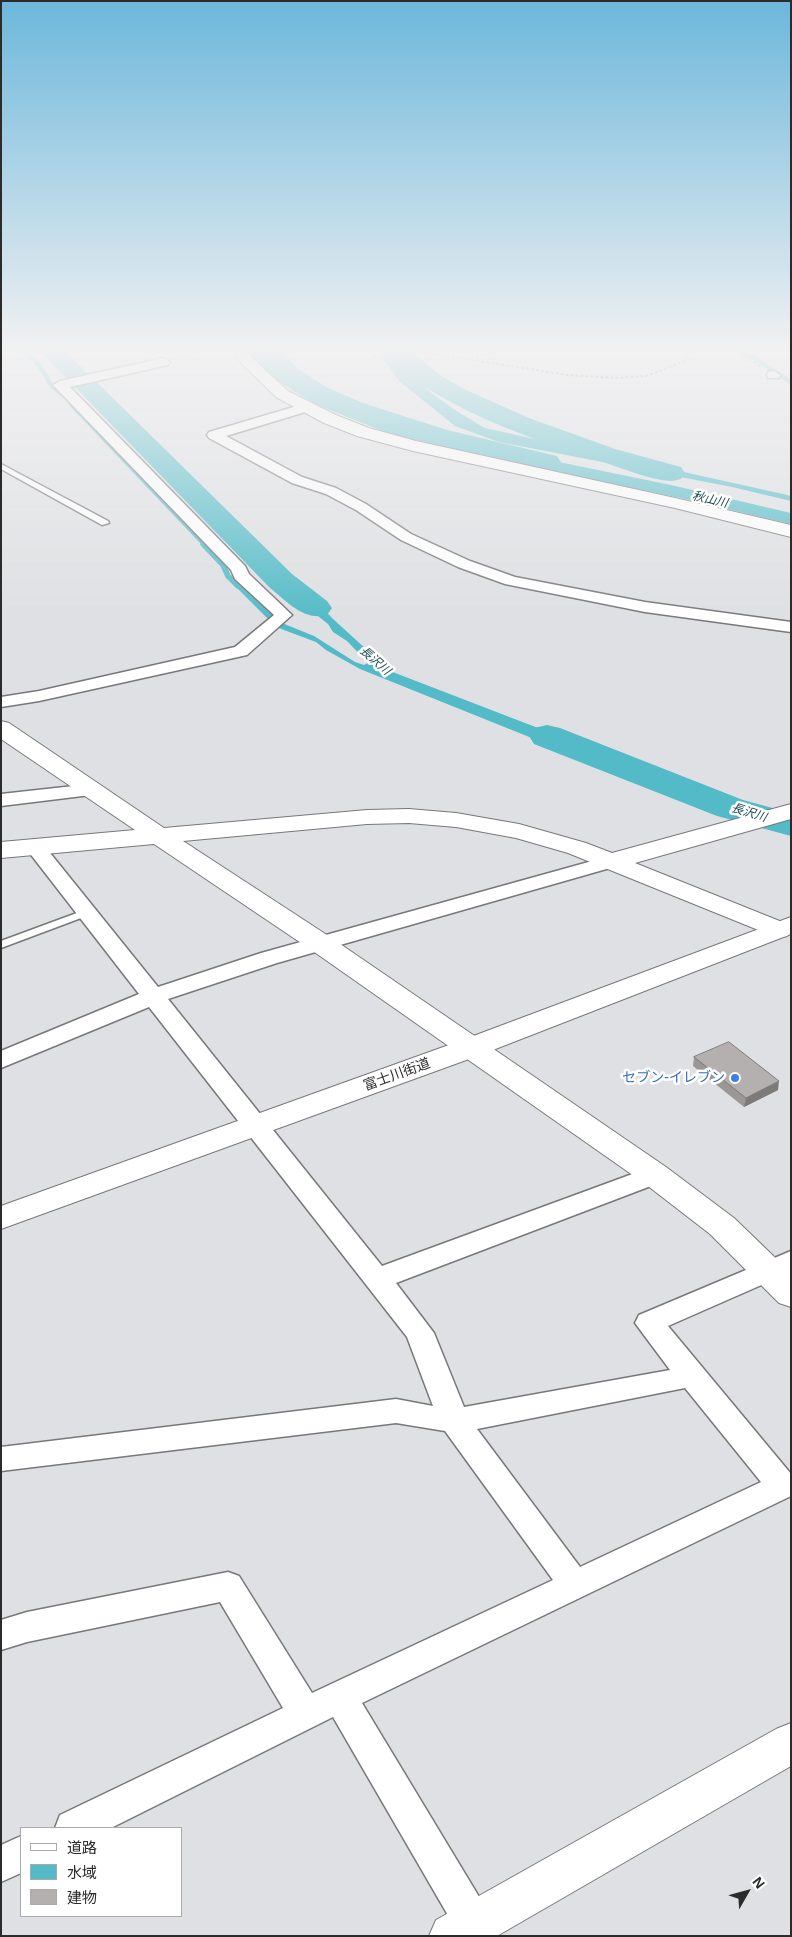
<!DOCTYPE html>
<meta charset="utf-8">
<style>
body{margin:0}
#map{position:relative;width:792px;height:1937px;overflow:hidden;background:#dfe0e3;font-family:Arial,"Noto Sans JP",sans-serif}
canvas{display:block}
.frame{position:absolute;inset:0;border:2px solid #2b2b2c;pointer-events:none}
.legend{position:absolute;left:20px;top:1827px;width:162px;height:90px;box-sizing:border-box;background:#fff;border:1px solid #aaaaab;margin:0;padding:6px 9px;list-style:none;font-size:15px;color:#2b2b2c}
.legend li{display:flex;align-items:center;gap:10px;height:25px}
.legend b{width:25px;border:1px solid #aaaaab}
.north{position:absolute;left:722px;top:1867px;width:50px;height:50px;-webkit-text-stroke:4px #fff;paint-order:stroke;rotate:52deg;font-size:14px;font-weight:700;line-height:20px;text-align:center;color:#2b2b2c}
.north::after{content:'';display:block;margin:auto;width:18px;height:22px;background:#2b2b2c;clip-path:polygon(50% 0,100% 100%,50% 72%,0 100%)}
</style>
<div id="map">
<canvas width="792" height="1937"></canvas>
<div class="frame"></div>
<ul class="legend">
<li><b style="height:6px;background:#fff"></b>道路</li>
<li><b style="height:14px;background:#52bbc7"></b>水域</li>
<li><b style="height:14px;background:#b3b0af"></b>建物</li>
</ul>
<div class="north">N</div>
</div>
<script>
const ctx = document.querySelector('canvas').getContext('2d');
ctx.lineJoin = 'round';
function paint(path, color) { ctx.fillStyle = color; ctx.fill(path, 'evenodd'); }
function trace(path, color, width, dash) { ctx.strokeStyle = color; ctx.lineWidth = width; ctx.lineCap = dash ? 'butt' : 'round'; ctx.setLineDash(dash || []); ctx.stroke(path); }
function drawText(font, color, halo, rows, align = 'center') {
  ctx.font = font + ' Arial,"Noto Sans JP",sans-serif'; ctx.lineWidth = 5; ctx.setLineDash([]); ctx.textBaseline = 'middle'; ctx.strokeStyle = halo; ctx.fillStyle = color; for (const [text, x, y, turn = 0] of rows) {
    ctx.save(); ctx.translate(x, y); ctx.rotate((+turn || 0) * Math.PI / 180); ctx.textAlign = isNaN(turn) ? turn : align; if (halo) ctx.strokeText(text, 0, 0); ctx.fillText(text, 0, 0); ctx.restore();
  }
}
paint(new Path2D(`
 M249,351H263L265,358L289,378L327,401L413,432L671,485L791,513V524L685,499L475,455L390,434L315,404L276,380L252,361Z
 M378,351H391C414,384 450,408 485,428L783,494L791,496V501L732,487L499,442L455,426L399,381Z
 M277,571L293,583L300,584L332,618L390,671L603,753L594,763L360,669L326,650L316,642L276,627L229,580L234,579L282,623L314,636L355,662L364,665L368,663L347,641L333,632L328,624L313,612L303,609L267,572Z`), '#52bbc7');
trace(new Path2D(`
 M24,351L39,365L52,386L63,395
 M743,351L791,382
 M70,403L205,545`), '#52bbc7', 4.5);
trace(new Path2D(`
 M203,544L223,565L228,576L238,586`), '#52bbc7', 5.5);
paint(new Path2D(`
 M40,351H65L292,574L327,601L332,608L327,615C303,621 288,602 270,588Z
 M256,351H281L296,367L326,387L363,403L447,430L557,456L561,462L557,468L547,470L429,442L345,414L308,397L279,378Z
 M384,351H410L443,377L464,389L529,418L615,449L681,467L685,473L681,479C677,480 673,481 670,481C648,479 624,469 603,462C550,445 496,427 447,400C425,388 398,372 384,351Z
 M547,725L560,728L743,800L791,813V836L717,816L534,744L529,736L534,728Z`), '#52bbc7');
const service = new Path2D(`
 M1,464L108,521L109,523L102,525L1,469Z
 M85,910L90,913L89,915L1,948V941Z`);
const minor = new Path2D(`
 M164,358L170,362L168,365L70,387L245,566L249,574L292,615L247,655L39,701L1,707V697L39,691L235,647L274,615L235,579L231,570L53,385L60,381Z
 M774,371L780,375L779,378H768L767,375L768,372Z
 M307,403L312,404L314,407L312,410L226,436L302,477L336,488L366,504L411,534L470,561L515,577L645,602L791,622V632L645,612L505,584L458,567L401,540L356,510L326,494L292,483L209,438L207,435L209,432Z
 M92,784L99,786L102,790L99,794L1,806V794Z
 M35,841L42,843L158,987L261,953L603,858L610,856L617,858L620,862L617,866L277,963L168,999L382,1266L646,1169L655,1166L664,1169L668,1175L664,1181L396,1283L434,1333L464,1407L670,1370L635,1323L639,1315L791,1251V1272L668,1326L791,1474V1496L362,1703L487,1910L493,1923L488,1936H460L333,1717L111,1828H55L60,1815L283,1708L220,1602L27,1642L1,1650V1620L27,1612L228,1572L239,1576L312,1693L553,1580L445,1431L396,1423L1,1471V1447L396,1399L433,1406L407,1337L149,1007L1,1068V1051L139,994L25,847L28,843ZM685,1388L761,1482L580,1567L477,1429Z
 M21,1836V1873L1,1882V1845Z`);
const tertiary = new Path2D(`
 M234,351H248L252,358L288,391L336,415L369,428L416,441L675,498L791,525V537L675,508L413,451L357,436L324,423L276,397L241,363Z
 M1,721L9,723L164,828L367,810L409,809L456,813L519,824L586,843L612,853L791,804V819L635,863L787,924L791,931L787,936L778,938L568,853L516,838L456,827L409,823L367,824L183,841L330,937L666,1167L734,1218L791,1273V1307L779,1303L710,1234L644,1183L310,949L154,844L1,858V842L135,830L1,739Z
 M791,1723V1766L497,1936H429L436,1920L776,1729Z`);
const primary = new Path2D(`
 M791,917V934L480,1055L1,1229V1206L460,1041Z`);
trace(service, '#78787b', 3);
trace(minor, '#78787b', 3);
trace(tertiary, '#78787b', 2);
trace(primary, '#78787b', 2);
trace(new Path2D(`
 M371,351L375,357L422,352L568,375L616,378L646,376L685,361L689,351
 M737,351L761,367
 M178,357L196,351
 M471,359L497,351`), '#7d7d7f', 2, [2.5, 2.5]);
paint(service, '#fff');
paint(minor, '#fff');
paint(tertiary, '#fff');
paint(primary, '#fff');
paint(new Path2D(`
 M694,1057L778,1090L744,1107L693,1066Z`), '#9a9796');
paint(new Path2D(`
 M779,1081L778,1090L744,1107L746,1098Z`), '#7d7b7a');
const building = new Path2D(`
 M729,1042L779,1081L746,1098L694,1057Z`);
paint(building, '#b3b0af');
trace(building, '#7d7b7a', 1);
const sky = ctx.createLinearGradient(0, 0, 0, 622);
sky.addColorStop(0, '#6cb7db');
sky.addColorStop(0.56, '#f1f1f2');
sky.addColorStop(1, '#f1f1f200');
ctx.fillStyle = sky;
ctx.fillRect(0, 0, 792, 622);
for (const [x, y, r, color] of [
 [735,1078,5,"#3f7fe0"]
]) { const dot = new Path2D(); dot.arc(x, y, r, 0, 2 * Math.PI); ctx.fillStyle = color; ctx.fill(dot); trace(dot, '#fff', 2); }
drawText('italic 12px', '#1b4a50', '#fff', [
 ["秋山川",710,500,13],
 ["長沢川",375,661,41],
 ["長沢川",749,813,17]
]);
drawText('14px', '#2b2b2c', '#fff', [
 ["富士川街道",397,1075,-20]
]);
drawText('14px', '#366cbe', '#fff', [
 ["セブン-イレブン",725,1078]
], 'right');
</script>
